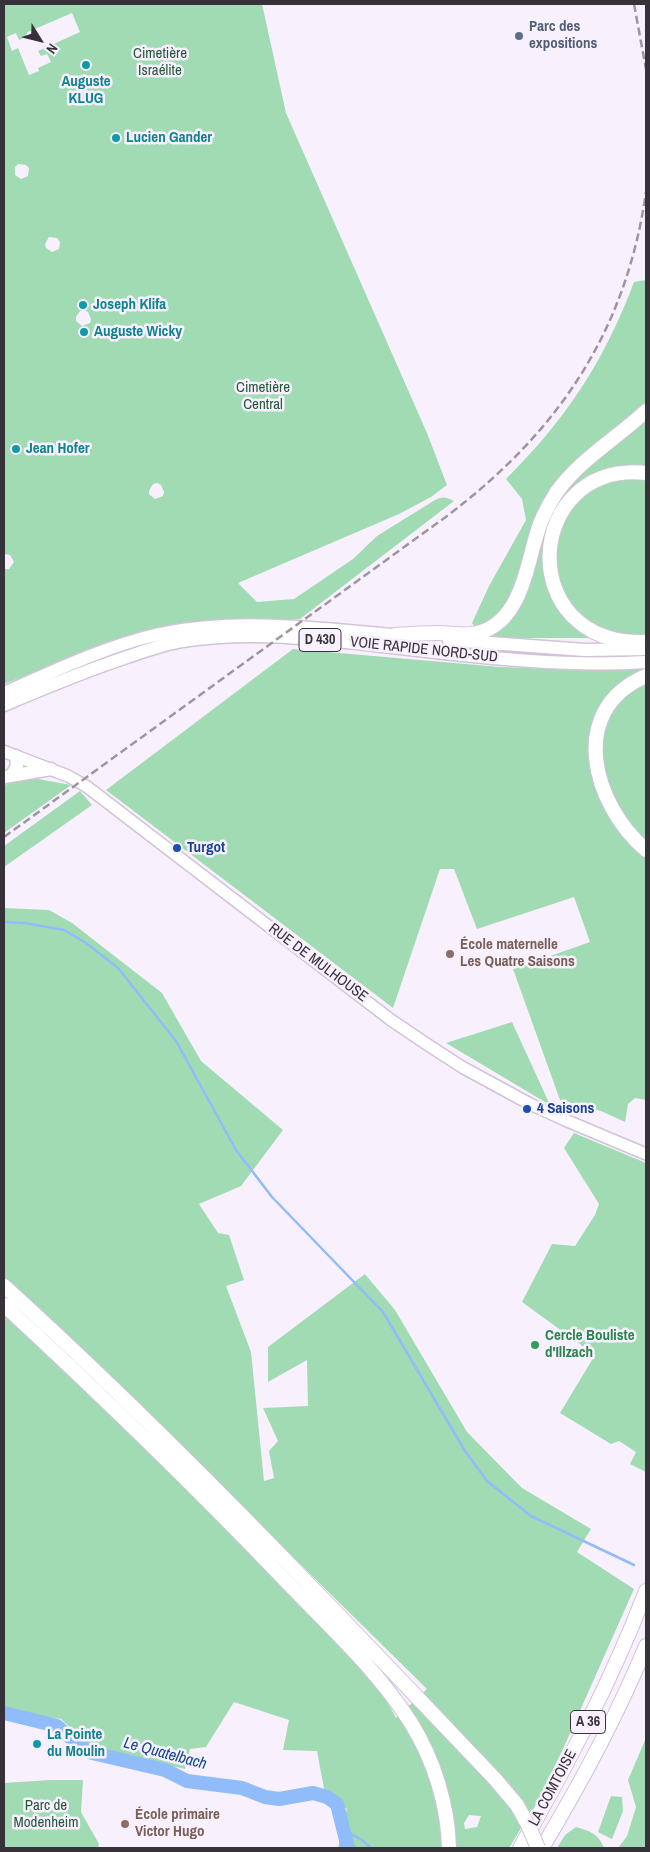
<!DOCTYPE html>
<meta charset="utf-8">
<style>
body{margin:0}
#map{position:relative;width:650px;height:1852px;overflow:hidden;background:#f9f0fd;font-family:"Archivo Narrow",sans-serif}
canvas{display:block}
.frame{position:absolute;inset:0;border:5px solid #37323a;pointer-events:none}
.north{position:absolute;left:15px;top:15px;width:50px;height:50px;-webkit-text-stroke:4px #f9f0fd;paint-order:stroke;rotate:126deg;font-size:14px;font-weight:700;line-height:20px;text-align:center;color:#37323a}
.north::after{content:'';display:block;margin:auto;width:18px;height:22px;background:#37323a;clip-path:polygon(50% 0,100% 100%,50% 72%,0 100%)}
</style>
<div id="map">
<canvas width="650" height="1852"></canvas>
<div class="frame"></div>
<div class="north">N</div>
</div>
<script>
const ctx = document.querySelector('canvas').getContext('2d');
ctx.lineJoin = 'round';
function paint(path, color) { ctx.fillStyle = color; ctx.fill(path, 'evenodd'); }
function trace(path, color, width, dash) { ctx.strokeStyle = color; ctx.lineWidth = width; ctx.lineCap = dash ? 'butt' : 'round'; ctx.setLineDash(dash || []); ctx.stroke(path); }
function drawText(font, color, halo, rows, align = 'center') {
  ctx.font = font + ' "Archivo Narrow",sans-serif'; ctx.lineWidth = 5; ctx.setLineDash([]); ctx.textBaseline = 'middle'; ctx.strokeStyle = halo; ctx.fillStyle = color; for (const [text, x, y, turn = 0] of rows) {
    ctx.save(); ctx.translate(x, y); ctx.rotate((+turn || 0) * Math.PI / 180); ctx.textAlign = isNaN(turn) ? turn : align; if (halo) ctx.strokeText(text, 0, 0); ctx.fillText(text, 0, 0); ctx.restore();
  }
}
paint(new Path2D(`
 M4,4H262L286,113L427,433L447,485L431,497L399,514L238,583L257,602L294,599L353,559L377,536L435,500C443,496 446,497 454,501L300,619L227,620L90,651L4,684V569H9L14,562L10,555L4,554ZM72,13L80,32L38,51L41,56L47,54L51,62L38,68L39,71L29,75L18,48L12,51L7,37L16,33L19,40L24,38L28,32ZM18,164L26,165L29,168L28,176L21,179L15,175V167ZM49,237L57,238L60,242L59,249L52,252L46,248L45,244ZM84,310L88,312L91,319L90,323L82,326L76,321V317L80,311ZM157,483L161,485L164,492L163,496L155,499L149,494V491L153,484Z
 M646,280V638H481L472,623L489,586L526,520L522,499L506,479C566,419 604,362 634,282Z
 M293,649L500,667L582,670L646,669V1100L635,1098L628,1104L625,1122L601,1111L560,1100L513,969L590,942L574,897L477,929L454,869H440L393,1008L106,790Z
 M38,779L71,785L4,833V785L16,781Z
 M80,791L92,805L4,867V846Z
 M4,908L49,910L72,923L162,993L201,1061L283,1130L241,1186L199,1204L218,1233L229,1235L244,1280L226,1286L251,1352L264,1481L274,1478L269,1451L278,1441L263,1408L308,1406L307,1360L268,1382V1347L365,1274L395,1310L467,1432L522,1488L591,1529L577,1552L634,1589L563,1749L531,1816L520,1799L523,1825L509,1848H455V1831L444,1848H338L347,1809L325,1794L317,1751L283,1750L289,1720L234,1702L206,1747L190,1749L185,1769L93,1749L61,1719L16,1713L4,1709V1315L120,1421L348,1655L382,1692L396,1718L427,1689L105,1372L4,1279ZM469,1815L481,1816L477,1827L465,1829L464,1823Z
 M512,1022L550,1105L446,1043Z
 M574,1133L646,1163V1472L630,1464L636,1452L619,1441L611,1444L560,1413L595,1355L522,1302L552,1244L575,1246L595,1215L599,1204L564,1148Z
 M646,1738V1848H618L627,1836L636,1807L628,1780Z
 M50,1780H83L81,1812L99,1844L98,1848H4V1783Z
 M611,1796L622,1797L623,1811L612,1839L598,1832Z
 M576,1827C590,1831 599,1834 604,1848H557L565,1835Z`), '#a0dbb4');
trace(new Path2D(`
 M4,922L24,923L64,930L86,943L118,968L176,1041L236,1150L272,1197L383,1312L465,1451L487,1481L531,1516L634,1565
 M344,1830L362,1840L371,1848`), '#90bcfa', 2.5);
trace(new Path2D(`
 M4,1713L57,1726L80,1746L92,1753L165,1770L187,1781L242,1788L265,1797L279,1799L313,1793L327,1797L337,1804L348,1848`), '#90bcfa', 14);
const secondary = new Path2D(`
 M8,753L68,776L86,786L391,1020L425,1043L462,1067L530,1104L565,1120L646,1154`);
const trunk = new Path2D(`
 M449,640L585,650L646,649
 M4,693C54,671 106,646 159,634C241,617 322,629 404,636
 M4,705C44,688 85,671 127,657C145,651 163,644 182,641C249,631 308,638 374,645C464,655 556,668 646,662
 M4,752H5
 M12,775L17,766L16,756
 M4,777L51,769`);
const motorway = new Path2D(`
 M646,473C524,460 511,646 646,642
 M395,635C409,634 424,633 438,633C449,633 461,636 472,634C523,627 526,562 540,524C544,513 550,503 556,493C579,460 617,438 646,411
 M646,676C566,710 593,805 646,850
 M4,1286C176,1442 335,1611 495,1779L517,1805
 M4,1305C99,1393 192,1483 281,1576C325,1622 377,1669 411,1723C434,1760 448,1805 449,1848
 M520,1848C567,1765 612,1680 646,1591
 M542,1848C581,1783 617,1716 646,1646`);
trace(secondary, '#d1c3d8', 14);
trace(trunk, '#d1c3d8', 15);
trace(motorway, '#d1c3d8', 16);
trace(secondary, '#fff', 11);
trace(trunk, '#fff', 12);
trace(motorway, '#fff', 14);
trace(new Path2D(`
 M634,4L646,69
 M4,837L447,516C558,432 626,332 646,192`), '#9d96a1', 2.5, [8, 4]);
const motorwayBridge = new Path2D(`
 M517,1805L528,1825L538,1848`);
trace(motorwayBridge, '#d1c3d8', 16, []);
trace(motorwayBridge, '#fff', 14);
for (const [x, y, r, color] of [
 [519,36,5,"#5c6f8a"],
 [86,65,5,"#0f9aa8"],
 [116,138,5,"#0f9aa8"],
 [83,305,5,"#0f9aa8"],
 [84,332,5,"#0f9aa8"],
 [16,449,5,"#0f9aa8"],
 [177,848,5,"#1a4fb4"],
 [450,954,5,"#8d6e63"],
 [527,1109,5,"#1a4fb4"],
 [535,1345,5,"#2e9e5b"],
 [37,1744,5,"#0f9aa8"],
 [125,1824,5,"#8d6e63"]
]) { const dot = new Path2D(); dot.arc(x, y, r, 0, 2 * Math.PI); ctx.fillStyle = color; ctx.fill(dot); trace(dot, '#f9f0fd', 2); }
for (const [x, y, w] of [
 [320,640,42],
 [588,1722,35]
]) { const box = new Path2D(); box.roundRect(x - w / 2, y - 11.5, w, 23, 4); ctx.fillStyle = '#f9f0fd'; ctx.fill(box); trace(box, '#37323a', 1); }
drawText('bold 14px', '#37323a', null, [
 ["D 430",320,640],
 ["A 36",588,1722]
]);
drawText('bold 15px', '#4e5e75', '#f9f0fd', [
 ["Parc des",529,27],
 ["expositions",529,44]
], 'left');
drawText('15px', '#225839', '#f9f0fd', [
 ["Cimetière",160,54],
 ["Israélite",160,71],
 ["Cimetière",263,388],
 ["Central",263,405],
 ["Parc de",46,1806],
 ["Modenheim",46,1823]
]);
drawText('bold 15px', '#0d838f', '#f9f0fd', [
 ["Auguste",86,82,"center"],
 ["KLUG",86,99,"center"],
 ["Lucien Gander",126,138],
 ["Joseph Klifa",93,305],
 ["Auguste Wicky",94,332],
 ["Jean Hofer",26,449],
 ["La Pointe",47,1735],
 ["du Moulin",47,1752]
], 'left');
drawText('15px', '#37323a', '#f9f0fd', [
 ["VOIE RAPIDE NORD-SUD",424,650,6],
 ["RUE DE MULHOUSE",318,963,37],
 ["LA COMTOISE",553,1788,-62]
]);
drawText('bold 15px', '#164399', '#f9f0fd', [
 ["Turgot",187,848],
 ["4 Saisons",537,1109]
], 'left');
drawText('bold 15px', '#785e54', '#f9f0fd', [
 ["École maternelle",460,945],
 ["Les Quatre Saisons",460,962],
 ["École primaire",135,1815],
 ["Victor Hugo",135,1832]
], 'left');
drawText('bold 15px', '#27864d', '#f9f0fd', [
 ["Cercle Bouliste",545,1336],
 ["d'Illzach",545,1353]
], 'left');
drawText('italic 16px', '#0e478e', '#f9f0fd', [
 ["Le Quatelbach",165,1754,15]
]);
</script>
